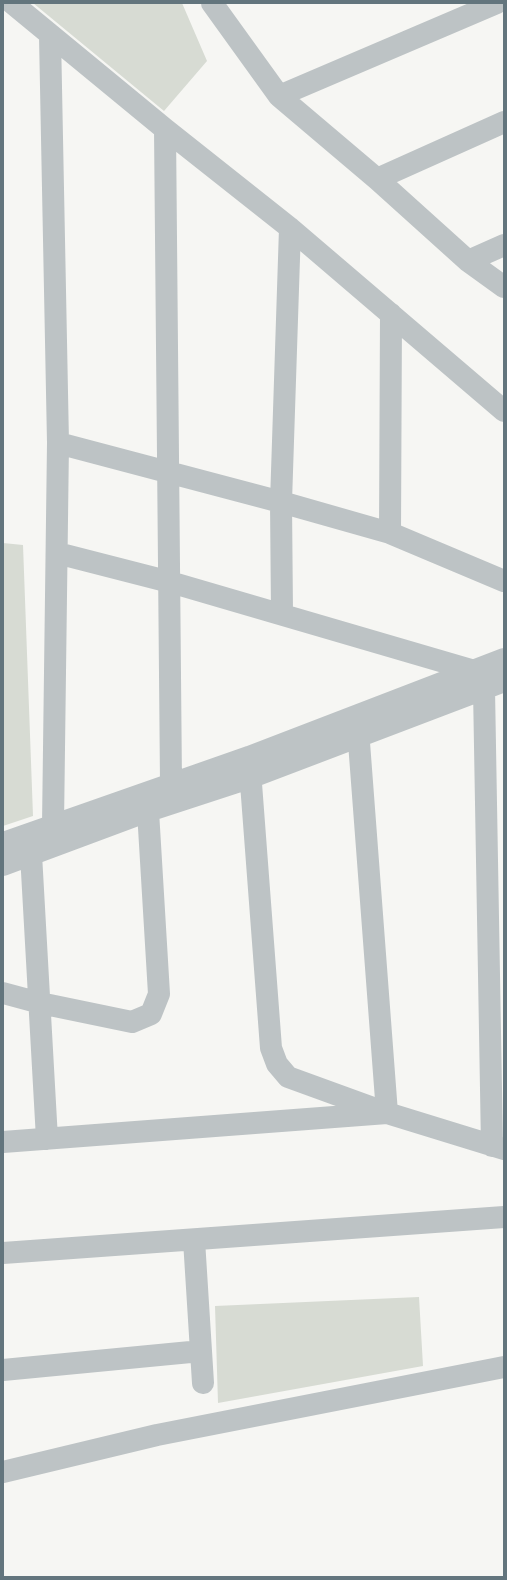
<!DOCTYPE html>
<style>
body{margin:0}
#map{position:relative;width:507px;height:1580px;overflow:hidden;background:#f6f6f3;font-family:"Sofia Sans Condensed",sans-serif}
canvas{display:block}
.frame{position:absolute;inset:0;border:4px solid #63757d;pointer-events:none}
</style>
<div id="map">
<canvas width="507" height="1580"></canvas>
<div class="frame"></div>
</div>
<script>
const ctx = document.querySelector('canvas').getContext('2d');
ctx.lineJoin = 'round';
function paint(path, color) { ctx.fillStyle = color; ctx.fill(path, 'evenodd'); }
function trace(path, color, width, dash) { ctx.strokeStyle = color; ctx.lineWidth = width; ctx.lineCap = dash ? 'butt' : 'round'; ctx.setLineDash(dash || []); ctx.stroke(path); }
paint(new Path2D(`
 M33,3H182L207,61L164,111Z
 M3,543L23,545L33,816L3,826Z
 M419,1297L423,1366L218,1403L215,1306Z`), '#d7dbd3');
trace(new Path2D(`
 M12,3L165,129L290,228L504,411
 M212,3L279,96L377,179L468,261L504,287
 M50,36L58,443L53,825
 M279,96L497,3
 M165,129L171,783
 M377,179L504,122
 M468,261L504,245
 M58,443L281,502L390,533L504,581
 M390,533L391,314
 M57,553L170,582L478,672
 M282,613L281,502L290,228
 M484,689L492,1146
 M249,757L271,1048L277,1064L288,1077L387,1113L357,716
 M3,843L249,757L504,659
 M31,854L47,1139
 M3,865L148,811L252,777L504,681
 M3,993L40,1003L132,1022L151,1014L159,994L148,811
 M3,1142L387,1113L504,1149
 M194,1240L203,1383
 M3,1253L504,1217
 M3,1370L201,1351
 M3,1472L157,1435L504,1367`), '#bdc3c5', 22);
</script>
